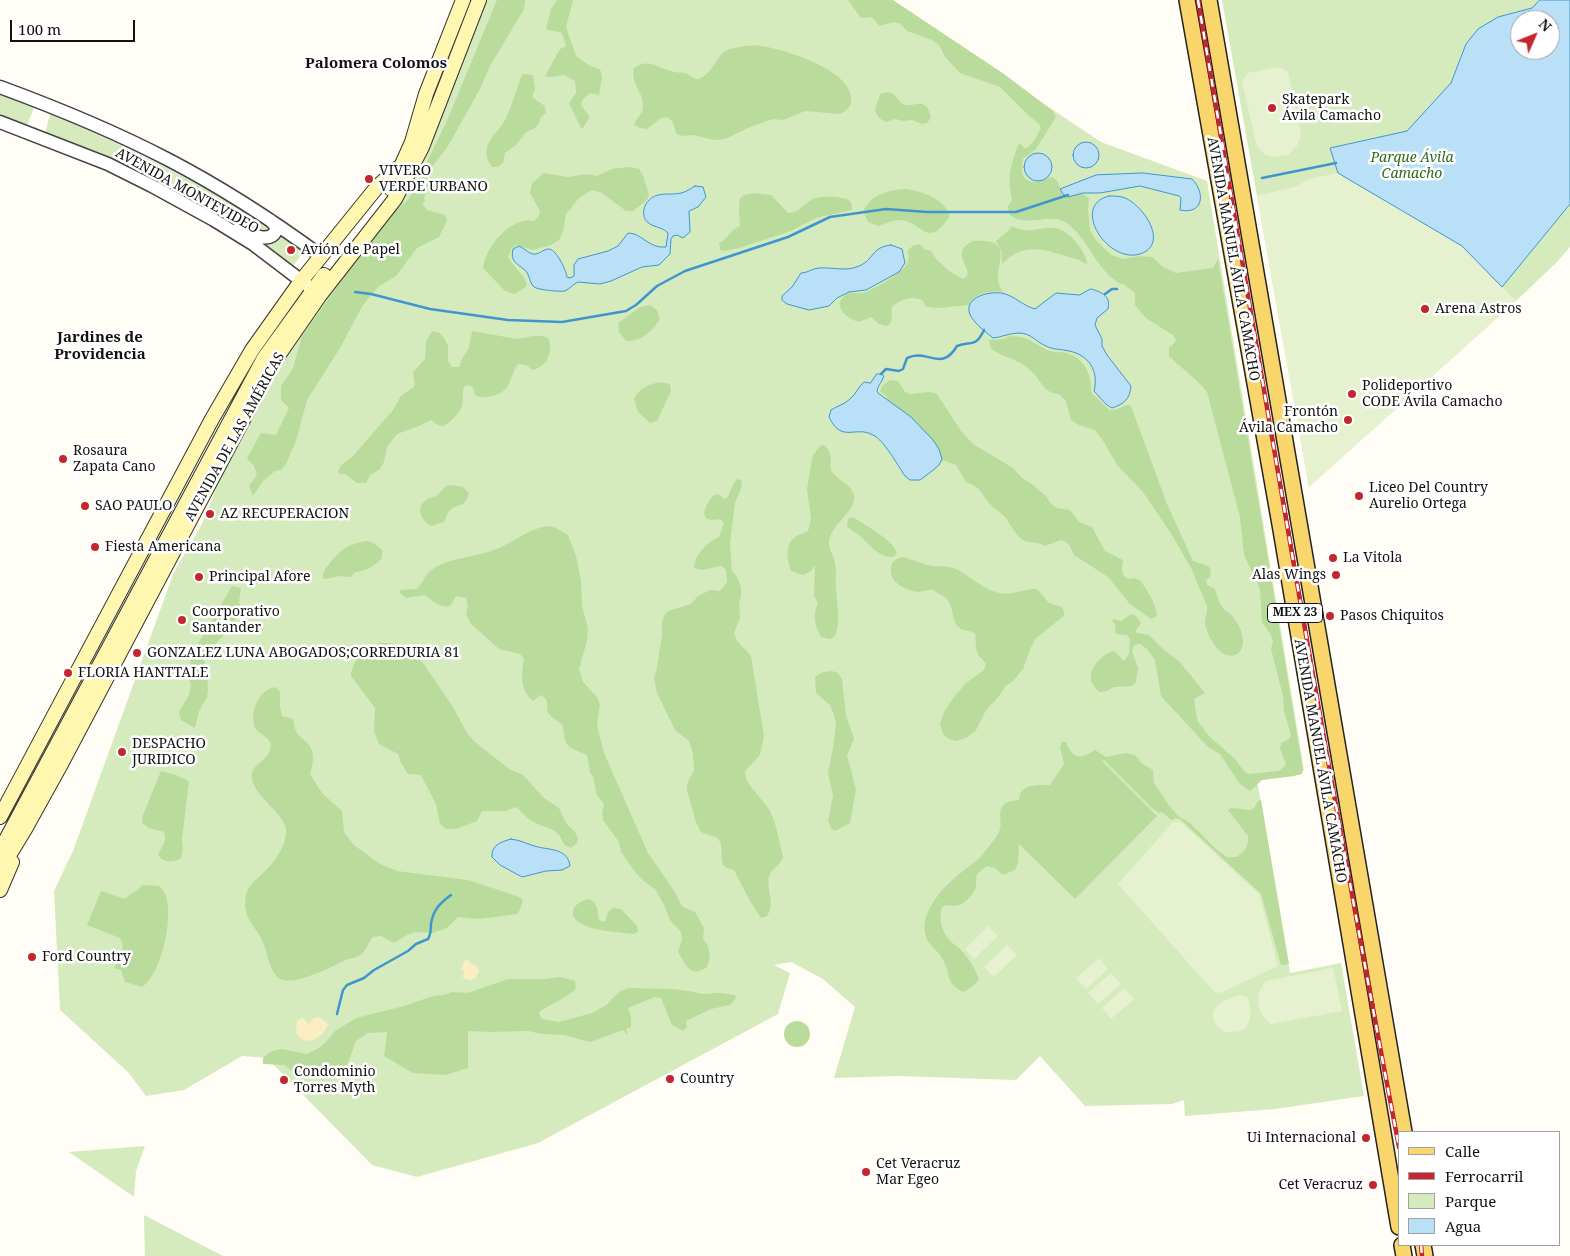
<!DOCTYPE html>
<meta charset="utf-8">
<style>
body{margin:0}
#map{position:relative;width:1570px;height:1256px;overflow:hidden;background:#fffdf5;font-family:"Noto Serif",serif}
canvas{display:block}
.legend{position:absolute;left:1398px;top:1131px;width:162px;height:115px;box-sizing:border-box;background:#fff;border:1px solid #a0a0a0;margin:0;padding:6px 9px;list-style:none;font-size:15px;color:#111}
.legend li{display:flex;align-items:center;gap:10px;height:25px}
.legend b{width:25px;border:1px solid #a0a0a0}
.north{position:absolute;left:1510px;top:10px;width:50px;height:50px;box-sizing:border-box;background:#fff;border:1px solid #a0a0a0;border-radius:50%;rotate:46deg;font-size:14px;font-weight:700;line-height:20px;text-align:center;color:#111}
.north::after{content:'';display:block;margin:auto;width:18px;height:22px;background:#c4262e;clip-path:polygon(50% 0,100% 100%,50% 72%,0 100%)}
.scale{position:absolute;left:10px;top:20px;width:125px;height:22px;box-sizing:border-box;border:2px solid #111;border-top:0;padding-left:6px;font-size:15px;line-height:18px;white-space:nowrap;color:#111;-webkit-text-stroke:4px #fff;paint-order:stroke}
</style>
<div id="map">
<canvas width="1570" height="1256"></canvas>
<ul class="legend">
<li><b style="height:6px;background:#f9d66b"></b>Calle</li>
<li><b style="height:6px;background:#c4262e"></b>Ferrocarril</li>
<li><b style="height:14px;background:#d5ebbd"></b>Parque</li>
<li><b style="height:14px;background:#b9e0f7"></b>Agua</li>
</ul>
<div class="north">N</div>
<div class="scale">100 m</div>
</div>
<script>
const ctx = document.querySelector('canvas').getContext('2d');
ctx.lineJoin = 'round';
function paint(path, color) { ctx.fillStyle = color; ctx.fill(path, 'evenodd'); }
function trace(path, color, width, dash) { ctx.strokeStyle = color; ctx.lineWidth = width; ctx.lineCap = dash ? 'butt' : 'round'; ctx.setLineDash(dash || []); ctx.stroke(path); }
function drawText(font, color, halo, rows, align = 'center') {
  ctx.font = font + ' "Noto Serif",serif'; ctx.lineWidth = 5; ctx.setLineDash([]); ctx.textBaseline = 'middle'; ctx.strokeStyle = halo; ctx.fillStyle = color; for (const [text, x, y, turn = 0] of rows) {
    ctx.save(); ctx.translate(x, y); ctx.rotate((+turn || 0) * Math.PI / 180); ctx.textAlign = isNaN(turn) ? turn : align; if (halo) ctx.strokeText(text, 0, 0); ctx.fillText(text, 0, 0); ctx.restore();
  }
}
paint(new Path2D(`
 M485,0H888L1101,142L1207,181L1304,771L1257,780L1290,973L1341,963L1364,1096L1275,1109L1185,1116L1184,1100L1172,1104L1085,1106L1040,1056L1016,1080L898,1076L834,1078L855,1007L823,979L791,962L774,965L790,973L778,1014L538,1143L417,1177L372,1165L267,1058L242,1056L184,1090L146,1096L128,1072L60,1010L54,891L73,851L174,572L201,526L213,497L245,398L323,297L401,202Z
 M1222,0H1570V247L1557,262L1516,301L1309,487ZM1520,20H1550V50H1520Z
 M0,94L35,105L26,128L0,118Z
 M50,114C127,146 201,183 271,228L264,235L253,228L185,199L124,165L45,134Z
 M278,233L304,251L293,266L256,239Z
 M145,1146L136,1171L134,1197L69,1152Z
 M144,1215L223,1256H145Z`), '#d5ebbd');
paint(new Path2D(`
 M497,0H525L524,9L490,66L480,89L448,146L429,171L427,177L428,186L424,199L425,201L422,204L427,210L445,215L447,221L439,237L417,248L396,276L378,287L363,305L340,348L307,400L296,441L286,464L281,470L275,471L263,481L253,496L249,486L257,475L254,466L247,458L261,433L276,435L289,408L281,400V386L293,368L302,336L386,218L408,200L446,123Z
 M557,0H573L566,27L576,56L590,66L600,69L602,77L599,95L590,93L582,100L581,105L590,117L583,128H581L569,103L576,93L575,81L564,75L552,77L545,76L560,49L566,46L562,33L546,29L551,9Z
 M848,0H893L1004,74L1053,111L1056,117L1036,149L1023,159C1018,186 1033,184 1052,177L1057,181L1063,194L1076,195L1083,193L1089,199L1088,209L1090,230L1095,239L1111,255L1123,259L1140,256L1152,257L1163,267L1176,273L1213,268L1218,259L1303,769L1302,774L1294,776L1262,780L1250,791L1240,784L1220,754L1208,747L1161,696L1155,660L1147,649L1140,644L1134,645L1132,651L1138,668L1136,682L1132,686L1114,687L1107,691L1099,692C1096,688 1091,684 1091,678C1090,667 1103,653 1114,651L1124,661L1129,654L1130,639L1127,635L1116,634L1115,631L1116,626L1112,621L1113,619L1121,621L1131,614C1136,615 1138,618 1141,623L1136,630L1137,633L1149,635L1165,651L1179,661L1205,693L1194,699L1196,714L1198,722L1210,737L1235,759L1244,771L1248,774L1279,771L1286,765L1280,748L1281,743L1289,739L1291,735L1284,711L1283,696L1271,649L1273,641L1271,635L1262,622L1260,589L1244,555L1240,517L1207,392C1196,378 1181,368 1169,356V348L1176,341L1174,336L1146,318L1135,305V293L1123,284H1120C1115,280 1109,276 1105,271C1093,258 1081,231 1065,222C1048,212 1025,229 1009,214L1008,206L1012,200C1007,175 1010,169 1018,145L1021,144L1024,148H1027L1034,141L1041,128L1039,124L1027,114L1000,87L960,73L945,57L939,45L932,40L907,31L901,24L894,22L879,26L872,17L861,18Z
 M743,46C749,46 756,45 762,46C786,50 847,69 851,96C853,105 847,111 840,114L805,111L783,120L773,119L750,127L725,139L714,140L693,135L681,136L676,133L673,122L667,117L661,118L647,129L640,128L634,125C636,117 643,115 643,107C644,91 630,85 634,68C649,58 655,67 671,71C675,73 681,72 686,73C690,75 692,78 696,79C708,80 716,59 724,52C729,48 737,48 743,46Z
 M523,74L533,75L535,90L532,96L534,99L545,106L546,113L541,117L539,123L534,129L526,132L516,145L505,153L503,163L498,167H492C476,145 498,135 506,118C512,105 516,91 521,77Z
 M887,92C896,93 896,99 903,104C912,110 926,93 931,118L927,123L922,124L912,120L904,121L895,119L886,122L879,118L875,110L880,94Z
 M629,167L639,169L643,175L649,195L647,200L633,211H626L602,193L592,190L579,198L566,214L563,232L559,240L551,245L533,250L516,245L511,249L508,257C514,268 525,274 527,286L515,294L505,291L483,268C485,247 511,216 534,221L538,217L540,211L530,193L532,183L544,173L568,177L587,174L597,176L612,169Z
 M906,189C923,192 944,198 950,216C927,250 924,223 901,220C893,220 885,224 878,226L868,222L863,211C872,194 888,190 906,189Z
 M754,193L771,195L788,213C801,213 805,201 816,198C823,196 847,196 851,202C852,204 852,208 852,210L816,218L791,231L739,248L724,251L720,250L719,243L724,240L733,230L740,226L739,210L740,198L745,195Z
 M1011,226C1039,240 1053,211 1079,246C1083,252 1087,257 1087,264C1083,263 1080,260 1076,259C1049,252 1026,239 1002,264V252L996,241L1010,229Z
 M973,241C1025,238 984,274 1004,292C989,291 977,292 968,305C956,306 936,310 925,306L923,301C913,295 900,299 892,307C890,316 896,322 886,326L879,324L871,317L859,322C849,319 841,314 839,303C848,287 852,296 866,292C875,288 905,272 908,262C909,258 908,254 908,250L914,245L920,244L924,249L931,251L936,259L949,271L963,279L967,276L968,272C963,259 955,249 973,241Z
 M650,305L657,310L660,319C653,331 641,342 626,341L619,332L618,323L640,307Z
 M432,331L440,333C451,347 448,346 448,361L452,367H459L463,357L469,348L472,331L517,339L533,336H542L548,338C554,352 547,366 533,370L526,365L518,364C508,379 512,392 491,396C485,398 481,398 475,395L473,387L469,385L465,386C461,393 464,398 462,406C460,412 448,426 442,426C438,426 434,422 431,420L419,426L397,434L387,447L384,462L379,470L370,475L366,483H357L345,474H340L338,472L340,466L353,456L393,410L401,396L415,386L413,372L425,359L426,341Z
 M1010,336C1032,337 1032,344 1050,351C1056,353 1063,351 1069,354C1085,359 1092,376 1091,392L1109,410H1115L1127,405L1131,406L1167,504L1193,561L1208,566L1211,570L1210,577L1206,580L1207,585L1215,589C1217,595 1218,601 1222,607C1224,610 1227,611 1230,614C1237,620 1243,632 1243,641C1243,646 1241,652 1237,654C1222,662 1210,640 1206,628C1203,620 1208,614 1207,606L1191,568L1172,535L1143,492L1117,465L1104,442L1095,430L1079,425L1071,420L1066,401L1059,394C1042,393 1042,380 1030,370C1019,359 1004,358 991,349L989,340L1003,339Z
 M890,380L898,381L905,392L910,394L930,392L937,394L961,431L973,444L1013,468L1022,478L1033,485L1046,496L1051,504L1057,508L1070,510L1079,522L1092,527L1105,551L1123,560C1122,569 1120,574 1128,579L1134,578L1140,580C1147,590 1156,603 1157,616L1151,619L1130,604L1108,577L1074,555L1070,546L1066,542L1061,540L1045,546C1038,541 1030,544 1023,540C1015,534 1011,526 1006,518C1001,513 996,510 991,505C980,494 983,488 966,482L956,465L939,459L894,413L886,396L880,391L883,385Z
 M661,382L670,384L671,391L657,421L650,423L638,412L634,399C639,388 649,384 661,382Z
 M824,445C837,457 826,463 833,473C839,481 851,484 854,495C857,511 832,523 829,541C828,549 834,555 835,563C837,572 835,581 836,590C837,606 841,620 835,636L830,639L821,637C815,625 812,616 818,603L814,596L815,565L811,571L803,575L791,571C788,561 784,548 793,539C796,535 803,534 808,531L811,519L807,489L812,459L813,455L820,446Z
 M737,479L741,480L742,486L735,503L730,544L732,571L737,577L741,587V595L739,603L740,618L734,633L737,641L751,656L764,736L760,755L745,771C745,786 763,798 770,811C777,825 779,842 783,857C780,866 772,868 769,876C766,891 776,902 767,916L761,918L751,903L734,870C714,867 726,852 719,840C716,835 706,835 701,832L696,822L687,790V784L694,770L693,754L689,741L675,730L657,693L654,678L657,668L662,635V622L664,616L668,611L691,604L698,596L710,590L720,591L727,582L726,570L721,566L702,570L694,568C695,554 707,542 719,537L724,523L720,519C696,524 704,506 714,495L719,494L724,499L727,498C731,492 732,484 737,479Z
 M453,485L463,487L469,493C464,510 459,502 450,510C447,513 446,518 444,522L431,526C421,519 415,508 426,500C430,497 435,497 438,495C441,492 443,489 446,486Z
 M853,517C865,525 893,540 897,553L893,557C877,557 871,545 860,536C856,532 851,531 847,526L848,519Z
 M546,526L554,527L568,535L576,556L581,581L582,606L588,628L587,641L579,669L583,682L597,697L600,704L597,726L604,753L648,853L673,889L681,904L683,907L695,912L704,928L703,939L708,946L710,957L707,967C689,979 686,964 678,952L682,939L681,932L670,920L664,905L655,889L646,883L636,873L621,852L619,842L603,820L602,813L604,804L597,795L593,777L590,773L587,755C568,747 565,749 563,726C559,721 553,719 549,714C544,706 552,702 541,695L533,701C520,690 521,674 524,659L520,654L499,649L471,624L466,614L468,605L466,598L456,596L450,606C439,608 433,601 425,595L406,598L399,592L401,590L417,589C421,585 424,578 428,573C445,556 480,558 501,547C518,539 526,531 546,526Z
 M366,541L374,543L382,550V558C376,565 365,572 355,572L351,577L339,576L326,579L323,578C322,572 326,568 329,564C341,549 347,545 366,541Z
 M903,557C911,559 920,563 928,565C939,568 946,564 958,570C972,578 983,589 999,593C1011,596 1024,588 1037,589L1049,603L1062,607L1064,612V616L1036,638L1031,647L1023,669L1012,682L1005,686L1000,695L986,710L976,730L968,737L957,741L949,739L943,734L940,724L944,712L954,697L966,683L984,670L986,664C984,660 980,658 978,654C975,648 976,641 975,634C970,629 963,632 958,627C951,619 954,606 946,598C943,596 936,592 933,590C928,589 922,592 918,592C904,590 888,582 891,566C893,560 897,558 903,557Z
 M232,586L241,588L239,602L242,610C237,621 212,649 203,656L207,672L208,691L207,697L199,711L195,728L181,720L179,712L189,695L191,685L188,677L192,654Z
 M379,643H389L401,645L423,663L453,707L467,733L475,742L509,769L523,775L544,798L559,808L566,823L575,832L578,838L577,843L571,848C560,844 564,840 558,834C550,826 538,826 530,820C524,816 522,810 515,807L506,811H482L477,821L456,829H446L440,824L436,804L421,775L408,774L401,763L398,754L379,744L374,731L375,708L351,676C352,659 365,650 379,643Z
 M829,671L837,672L842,679L846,715L854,739L847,755L856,789L850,823L835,831L831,828L828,821L833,795L828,773L833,748L836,724L834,715L830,705L816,693L815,677L821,673Z
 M276,687L280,692V707L282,716L293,719C294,723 294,728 296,731C298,736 301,737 304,740C316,749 314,762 310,774L322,793L342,811L344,832L354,845L380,864L397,871L468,880L514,895L521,898L523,901L518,914L479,919L458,917L447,928L432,933L415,932L407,935L394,943L381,936L373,937C368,943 367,950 360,955C356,958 351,958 346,960C333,966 292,988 279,978C268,970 268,951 262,940C254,924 242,917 246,895C248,885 257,879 264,872C275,862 287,845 286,829C285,817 261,799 255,787C242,763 271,764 271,745C271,738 260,735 256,729C248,715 258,689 276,687Z
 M1062,742H1066C1073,759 1080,760 1095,750L1106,757L1125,753L1135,755L1141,763L1153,770L1154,783L1168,804L1178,816L1190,823L1217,850L1227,857H1237L1245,850L1248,843V836L1228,810L1231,808L1251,810L1254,808L1258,801L1261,800L1289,964L1281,965L1261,894L1180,819L1176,818L1171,820L1162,812L1159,813L1152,808L1104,760L1102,761L1157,816L1075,899L1019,844L1018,863L1015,870L1003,875L995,868L987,866L977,874C976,878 976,882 976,886C974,894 966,902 959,905C953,907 948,904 942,907C938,919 942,932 950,941C953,944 957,946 960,949C968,957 976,969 979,980L969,989L963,992C944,982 951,972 942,958C937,949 927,945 925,933C921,909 945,885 963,871C969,866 978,861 983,854C987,849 999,835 1000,829C1003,819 995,808 1008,802C1011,800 1015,801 1019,800C1020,783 1037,785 1050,785L1064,764L1060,747Z
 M161,771L176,775L189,781L182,839L183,849L181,858C173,863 164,863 158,855C161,847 168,841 164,832L149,828L142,823L143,815Z
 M142,885L159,886C162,889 165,892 166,896C173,919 162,973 142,987L125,982L121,970L114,968L123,946L120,938L87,925L101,891L125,899C130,893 137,892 142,885Z
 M588,899L593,901L597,908L599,920L605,922L608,912L613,908L621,909L637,926L638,932L633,934C620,932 571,931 573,911C574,905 582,900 588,899Z
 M560,977L575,981L576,989C565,999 552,1003 539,1012L541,1019L559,1022L592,1013L608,1004V1003L619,992L628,988L671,989L689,991L702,994L719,993L735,995L736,998L730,1005L711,1009L686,1021L687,1027L683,1031L672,1025L661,998L655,997L628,1008L631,1016V1027L626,1029L628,1035L623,1030L590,1042L564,1035L542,1034L528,1031L490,1032L468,1031V1068L445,1075L413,1073L384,1056L387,1032L368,1033L356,1041L344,1073L324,1074L312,1078L294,1073L285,1065L263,1064V1058L270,1052L281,1049L307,1054L319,1048L326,1042L335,1031L356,1018L404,1006L433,996L444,995L452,992L468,993L508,979H544Z
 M784 1034a13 13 0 1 1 26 0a13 13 0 1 1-26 0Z`), '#b9dc9c');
paint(new Path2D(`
 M467,959L471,964L476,965L479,971L475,979L469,980L463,978L464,972L461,969L464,962Z
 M317,1017L321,1018L328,1024C324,1038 304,1049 296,1032L297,1021L301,1018L304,1019L309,1024L314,1018Z`), '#fbeec1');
paint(new Path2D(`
 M1279,67L1288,72L1301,134L1297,146L1288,155L1274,157L1266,155L1260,150L1256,143L1242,81L1248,73Z
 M1338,173L1462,246L1516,301L1309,487L1257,196L1298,186L1308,179Z
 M1177,822L1182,823L1259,894L1278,966L1220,993L1215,992L1208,985L1118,884L1172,823Z
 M988,926L998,936L974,959L965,949Z
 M1007,945L1017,955L994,977L984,967Z
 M1099,958L1108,969L1086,989L1076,978Z
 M1333,968L1342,1011L1271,1024C1256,1013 1254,994 1266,981Z
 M1111,973L1121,984L1098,1004L1088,993Z
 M1124,988L1134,999L1111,1019L1102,1008Z
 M1238,995L1248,997C1251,1011 1253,1018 1244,1030C1239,1031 1233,1032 1228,1032C1216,1031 1207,1015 1217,1006C1222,1001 1232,998 1238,995Z`), '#e6f2cf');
const water = new Path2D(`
 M1540,0H1570V204L1502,287L1462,246L1338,173L1330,148L1407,131L1451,83L1466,44L1478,29L1498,17L1532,8ZM1520,20H1550V50H1520Z
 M1073 155a13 13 0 1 1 26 0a13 13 0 1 1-26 0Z
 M1024 167a14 14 0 1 1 28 0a14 14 0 1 1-28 0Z
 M1143,173L1192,179C1206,193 1203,215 1180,210L1181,198L1179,196L1140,186L1100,193H1083L1068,197L1063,194L1060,189L1096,175Z
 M695,186L703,187L706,197L698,207L689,211L690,232L683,238L677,235L673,236L671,239L670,254L659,265L642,267L611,281L600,284L578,282C573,284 570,289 565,291C561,292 538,290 534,287C529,282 530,275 525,270C516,263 510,261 513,249L519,246C524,248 528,253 533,254C539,255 542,250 548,249C556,248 566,270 567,277L570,278L574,276V265L578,259L608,251L618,246L628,233C642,233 649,249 666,247L668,233C662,226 650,228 645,219C643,215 643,209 646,204C655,190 667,196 681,193C686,192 690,189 695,186Z
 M1109,196C1114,196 1120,196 1125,198C1143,205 1170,244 1140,254C1107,264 1070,205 1109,196Z
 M891,245L902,249L905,263L899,272L866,290L849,292L837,298L829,306L809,310L787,304L782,300V296L792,287L801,273C808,273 813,268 819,268C833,267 846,272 859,266C874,260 871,247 891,245Z
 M1091,289C1102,292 1111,296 1108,309L1097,318L1095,325L1102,339V346L1107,355L1131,386C1130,399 1124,404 1112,408C1105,405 1100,397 1094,391C1099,371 1089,355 1069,351C1061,349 1054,350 1046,346C1036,342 1031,333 1019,333C1010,333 1002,337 993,338C987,333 980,328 975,322C957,302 982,291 1001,293C1014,295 1023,306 1035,309L1056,293L1079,295Z
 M877,374H881L884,376C882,382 878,385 877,391L878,393L911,417L933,440L939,449L942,459L939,465L932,471L920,480H910L905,476C898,466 884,440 873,435C855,425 842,444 829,417L831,410C837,406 845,404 850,399C856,394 858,387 864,382L870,383Z
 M511,839C521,840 529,845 538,847C551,850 568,849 570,866L562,870L546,871L522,877L500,865L492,857C491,845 501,842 511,839Z`);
paint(water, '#b9e0f7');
trace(water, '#3f96cf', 1);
trace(new Path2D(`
 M1262,178L1336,163
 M355,292L371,294L430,309L508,320L562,322L626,311L636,305L657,286L685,271L788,237L830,217L886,209L927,212H1016L1068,195
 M1105,294L1112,289H1117
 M881,374L886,369L899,371L903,369L907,358C928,348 941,373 957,346C972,341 976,347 984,330
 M337,1014L343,990L347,985L364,978L374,970L408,951L416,944L428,939C431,934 431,929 431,924C433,910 440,903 451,895`), '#3f96cf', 2.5);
const tertiary = new Path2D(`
 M0,87C57,108 113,131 167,159C221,187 272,220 321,256
 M0,122L108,164L152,186L214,220L253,244L320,295
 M238,229C249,233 269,245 276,231L275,225L270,220`);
const secondary = new Path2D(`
 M391,189L412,142L426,94L463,0
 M0,817L212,419L252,350L301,281L377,187L398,168
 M0,851L264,358L324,275
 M0,870L25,829L61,764L273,363L320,295L395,199L422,147L479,0
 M0,890L12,862`);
const primary = new Path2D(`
 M1187,0L1281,530L1399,1227
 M1209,0L1404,1132
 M1402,1245L1404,1256
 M1423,1245L1425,1256`);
trace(tertiary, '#444', 15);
trace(secondary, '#333', 16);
trace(primary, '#222', 18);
trace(tertiary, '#fff', 12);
trace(secondary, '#fff6b0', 14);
trace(primary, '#f9d66b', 15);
const rail = new Path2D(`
 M1198,0C1263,383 1326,766 1399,1147
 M1421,1245L1422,1256`);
trace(rail, '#c4262e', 4.5);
trace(rail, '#fff', 2.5, [8]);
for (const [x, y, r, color] of [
 [1272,108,5,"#c4262e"],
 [369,179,5,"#c4262e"],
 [291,250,5,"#c4262e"],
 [1425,309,5,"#c4262e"],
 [1352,394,5,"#c4262e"],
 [1348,420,5,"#c4262e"],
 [63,459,5,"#c4262e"],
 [1359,496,5,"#c4262e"],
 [85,506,5,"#c4262e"],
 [210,514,5,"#c4262e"],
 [95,547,5,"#c4262e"],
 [1333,558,5,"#c4262e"],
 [1336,575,5,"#c4262e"],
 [199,577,5,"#c4262e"],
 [1330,616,5,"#c4262e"],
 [182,620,5,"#c4262e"],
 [137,653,5,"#c4262e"],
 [68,673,5,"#c4262e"],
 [122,752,5,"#c4262e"],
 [32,957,5,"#c4262e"],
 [670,1079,5,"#c4262e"],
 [284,1080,5,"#c4262e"],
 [1366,1138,5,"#c4262e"],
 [866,1172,5,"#c4262e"],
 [1373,1185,5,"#c4262e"]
]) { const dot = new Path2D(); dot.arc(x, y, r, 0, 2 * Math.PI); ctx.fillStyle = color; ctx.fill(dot); trace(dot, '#fff', 2); }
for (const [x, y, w] of [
 [1295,613,55]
]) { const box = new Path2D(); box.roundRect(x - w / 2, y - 9.5, w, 19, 4); ctx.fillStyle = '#fff'; ctx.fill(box); trace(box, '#111', 1); }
drawText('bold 12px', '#111', null, [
 ["MEX 23",1295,613]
]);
drawText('14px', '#111', '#fff', [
 ["Skatepark",1282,100],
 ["Ávila Camacho",1282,116],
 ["VIVERO",379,171],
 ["VERDE URBANO",379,187],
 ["Avión de Papel",301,250],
 ["Arena Astros",1435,309],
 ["Polideportivo",1362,386],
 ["CODE Ávila Camacho",1362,402],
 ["Frontón",1338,412,"right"],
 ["Ávila Camacho",1338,428,"right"],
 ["Rosaura",73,451],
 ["Zapata Cano",73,467],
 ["Liceo Del Country",1369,488],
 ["Aurelio Ortega",1369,504],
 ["SAO PAULO",95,506],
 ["AZ RECUPERACION",220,514],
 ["Fiesta Americana",105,547],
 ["La Vitola",1343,558],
 ["Alas Wings",1326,575,"right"],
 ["Principal Afore",209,577],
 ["Coorporativo",192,612],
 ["Santander",192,628],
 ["Pasos Chiquitos",1340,616],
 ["GONZALEZ LUNA ABOGADOS;CORREDURIA 81",147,653],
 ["FLORIA HANTTALE",78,673],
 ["DESPACHO",132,744],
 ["JURIDICO",132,760],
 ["Ford Country",42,957],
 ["Condominio",294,1072],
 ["Torres Myth",294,1088],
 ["Country",680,1079],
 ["Ui Internacional",1356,1138,"right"],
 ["Cet Veracruz",876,1164],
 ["Mar Egeo",876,1180],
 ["Cet Veracruz",1363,1185,"right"]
], 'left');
drawText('italic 14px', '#2f6b1f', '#fff', [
 ["Parque Ávila",1412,158],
 ["Camacho",1412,174]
]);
drawText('14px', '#111', '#fff', [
 ["AVENIDA MONTEVIDEO",187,191,29],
 ["AVENIDA MANUEL ÁVILA CAMACHO",1233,259,80],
 ["AVENIDA DE LAS AMÉRICAS",235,437,-61],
 ["AVENIDA MANUEL ÁVILA CAMACHO",1320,761,80]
]);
drawText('bold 15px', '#111', '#fff', [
 ["Palomera Colomos",376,64],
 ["Jardines de",100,338],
 ["Providencia",100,355]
]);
</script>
